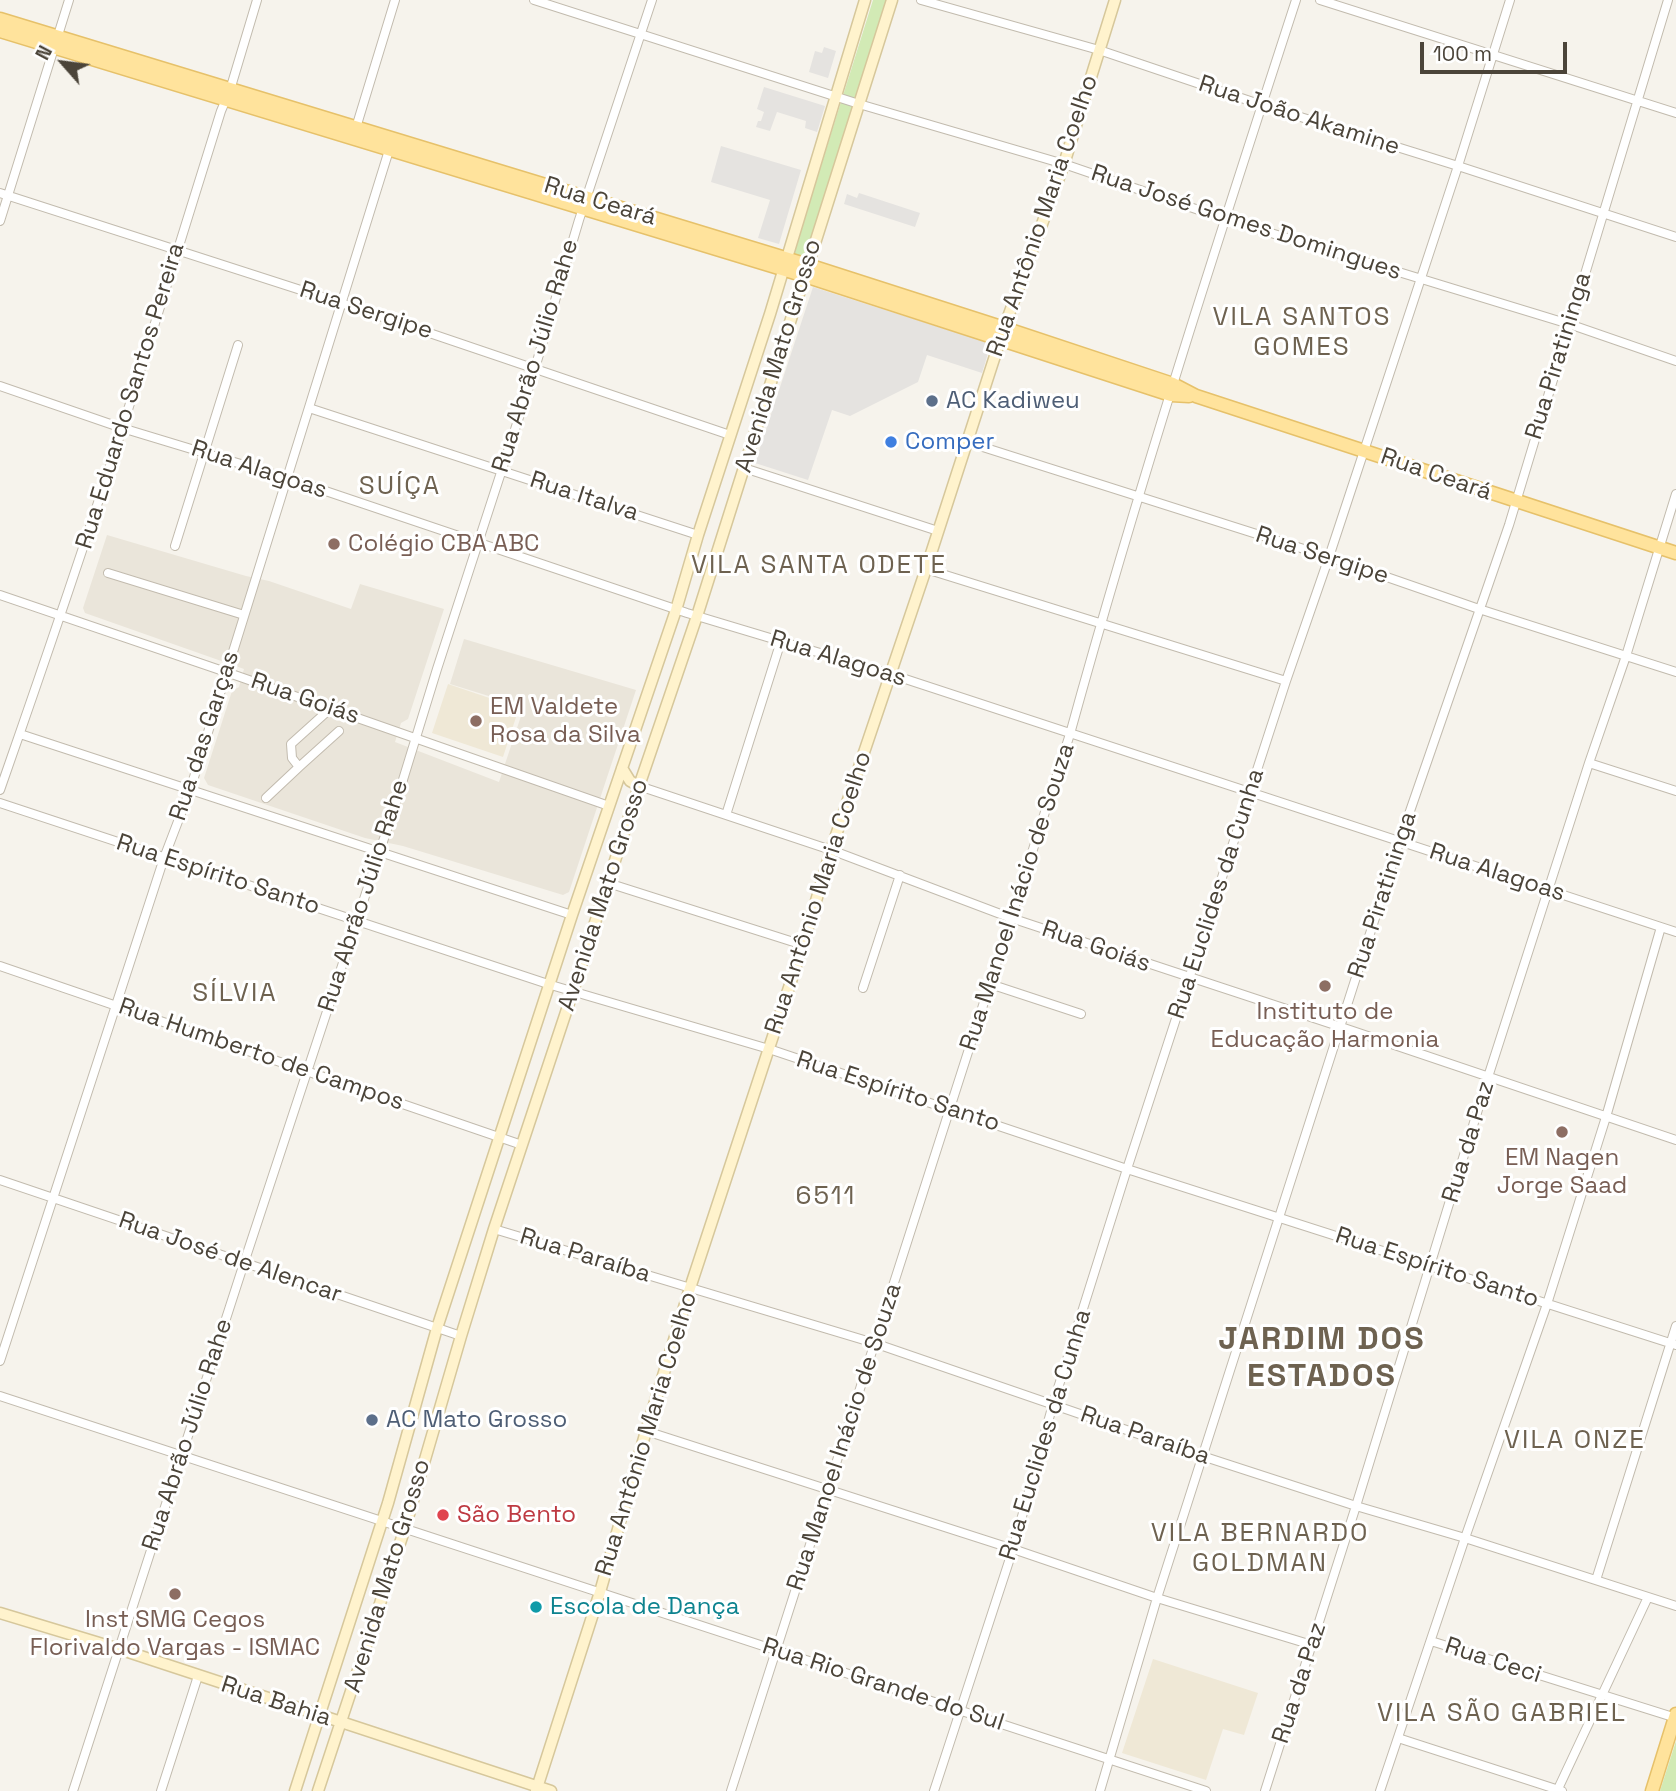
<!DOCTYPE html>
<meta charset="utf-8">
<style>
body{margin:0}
#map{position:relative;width:1676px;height:1791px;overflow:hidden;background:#f6f3ec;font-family:"Space Grotesk",sans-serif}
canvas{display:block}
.north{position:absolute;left:28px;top:28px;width:70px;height:70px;-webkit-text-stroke:5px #fff;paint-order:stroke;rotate:298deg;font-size:19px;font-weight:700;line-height:28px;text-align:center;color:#4b4439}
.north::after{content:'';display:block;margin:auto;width:24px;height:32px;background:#4b4439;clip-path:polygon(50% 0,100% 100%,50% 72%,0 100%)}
.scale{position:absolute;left:1420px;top:42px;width:147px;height:32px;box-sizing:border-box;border:4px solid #4b4439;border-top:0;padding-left:9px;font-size:21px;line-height:24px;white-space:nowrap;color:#4b4439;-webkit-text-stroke:5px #fff;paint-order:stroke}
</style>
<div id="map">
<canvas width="1676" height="1791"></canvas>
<div class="north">N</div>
<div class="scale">100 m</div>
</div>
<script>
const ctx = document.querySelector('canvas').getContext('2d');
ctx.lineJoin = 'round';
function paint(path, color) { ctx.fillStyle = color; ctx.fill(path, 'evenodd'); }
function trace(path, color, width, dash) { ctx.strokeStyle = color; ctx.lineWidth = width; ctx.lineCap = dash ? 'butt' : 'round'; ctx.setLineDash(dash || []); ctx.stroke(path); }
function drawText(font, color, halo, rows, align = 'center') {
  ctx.font = font + ' "Space Grotesk",sans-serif'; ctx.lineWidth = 6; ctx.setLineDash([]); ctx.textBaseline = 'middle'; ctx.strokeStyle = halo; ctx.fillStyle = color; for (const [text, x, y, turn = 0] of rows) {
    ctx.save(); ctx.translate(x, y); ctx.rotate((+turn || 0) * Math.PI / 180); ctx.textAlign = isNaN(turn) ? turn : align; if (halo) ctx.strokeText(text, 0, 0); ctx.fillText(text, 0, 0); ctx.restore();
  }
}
paint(new Path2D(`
 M107,535L246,576L269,581L351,609L360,584L444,609L408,719L401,723L395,742L499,782L524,707L450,684L464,639L636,690L569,892L563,895L403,846L365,838L208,785L204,778L232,691L239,687L244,669L85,613L83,608Z`), '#eae5da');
paint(new Path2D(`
 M448,684L519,708L503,757L432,733Z
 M1153,1659L1258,1693L1244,1735L1223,1729L1206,1780L1122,1753Z`), '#efe8d6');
paint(new Path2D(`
 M873,0H886L804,261L792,258Z
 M1676,1741V1791H1660Z`), '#d2eab5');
paint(new Path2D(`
 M824,47L836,51L828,78L809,72L815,51L822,53Z
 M764,87L825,106L817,132L805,128L806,121L777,112L770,131L756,127L758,121H761L764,112L757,109Z
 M721,146L801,170L779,244L758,238L770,200L711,182Z
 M859,193L920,213L915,227L844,204L847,194L857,198Z
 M813,287L986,342L989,350L982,373L927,355L918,382L850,416L832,410L808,480L755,463Z`), '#e5e3e0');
const street = new Path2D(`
 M534,0L859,104L1064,164L1225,219L1569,324L1676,361
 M921,0L1099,50L1262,105L1458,166L1676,237
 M1320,0L1676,113
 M355,131L395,0
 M0,193L341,303L730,435
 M0,221L69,0
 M0,386L122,428L287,478L687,613L890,674L1676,932
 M309,408L698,535
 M967,442L1329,557L1479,609L1676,672
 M744,468L938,531
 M175,546L238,345
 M926,569L1286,681
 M108,573L244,615
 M0,595L226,672L609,806
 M331,708L291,744L292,758L299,767L339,731
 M20,734L572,915
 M1589,763L1676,791
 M639,786L831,850L1011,918L1341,1027L1676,1140
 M0,790C42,670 83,550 122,429C156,323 187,217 221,111L230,90L257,0
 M266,798L299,767
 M0,803L551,985L769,1049L1127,1169L1676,1345
 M726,815L781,641
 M608,883L803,945
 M0,966L522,1145
 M990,984L1081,1014
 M863,988L900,875
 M0,1180L461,1336
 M494,1229L874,1343L1202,1456L1356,1506L1465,1538L1676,1606
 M0,1361L164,858L190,790L390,147
 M0,1396L1206,1791
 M646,1431L1013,1549L1157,1598L1312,1645
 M1596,1580L1676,1326
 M1431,1641L1676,1718
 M1398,1738L1562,1791
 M73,1791L244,1263L398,796L437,669L535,368L579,220L652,0
 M161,1791L198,1676
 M731,1791L1070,734C1138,487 1217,243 1296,0
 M934,1791L1013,1549L1053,1404L1127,1169L1286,681L1329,557L1458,166L1510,0
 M1100,1791L1157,1598L1400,840L1509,525L1668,0
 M1265,1791L1356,1506L1488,1077L1589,763L1626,656L1676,494
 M1380,1791L1465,1538L1547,1304L1606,1117L1661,927
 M1557,1791L1648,1597`);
const secondary = new Path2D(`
 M622,768L630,781L639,786
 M0,1613L119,1649L551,1791
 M295,1791L388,1503L437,1328L572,915L676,610L698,535L770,314L865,0
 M318,1791L405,1528L461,1336L494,1229L573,991L639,786L697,616L892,0
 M536,1791L600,1592L646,1431L690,1288L803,945L831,850L926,569L1004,328L1064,164L1115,0`);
const primary = new Path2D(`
 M0,19L808,265L1004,328L1173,384L1196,396L1676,553
 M0,31L805,276L1171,395L1189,396
 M1652,1791L1676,1714`);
trace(street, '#c2bbae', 10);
trace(secondary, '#d6c79b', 13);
trace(primary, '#e6c16a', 15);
trace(street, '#fff', 8);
trace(secondary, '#fff3cd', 10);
trace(primary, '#ffe39c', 12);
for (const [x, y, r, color] of [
 [932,401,7,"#5c6f8a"],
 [891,442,7,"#3f7fe0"],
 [334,544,7,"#8d6e63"],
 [476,721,7,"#8d6e63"],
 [1325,986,7,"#8d6e63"],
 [1562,1132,7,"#8d6e63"],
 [372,1420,7,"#5c6f8a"],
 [443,1515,7,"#e0444e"],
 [175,1594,7,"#8d6e63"],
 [536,1607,7,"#0f9aa8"]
]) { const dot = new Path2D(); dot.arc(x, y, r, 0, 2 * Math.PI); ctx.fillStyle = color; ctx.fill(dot); trace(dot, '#fff', 2.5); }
drawText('24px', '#4b4439', '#fff', [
 ["Rua João Akamine",1299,116,18],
 ["Rua Ceará",600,202,17],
 ["Rua Antônio Maria Coelho",1043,216,-71],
 ["Rua José Gomes Domingues",1246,223,18],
 ["Rua Sergipe",366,311,18],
 ["Rua Abrão Júlio Rahe",536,356,-73],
 ["Avenida Mato Grosso",779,356,-73],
 ["Rua Piratininga",1559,356,-73],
 ["Rua Eduardo Santos Pereira",131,396,-73],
 ["Rua Alagoas",259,470,18],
 ["Rua Ceará",1436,475,19],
 ["Rua Italva",584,497,18],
 ["Rua Sergipe",1322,556,18],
 ["Rua Alagoas",838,659,17],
 ["Rua Goiás",305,699,19],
 ["Rua das Garças",205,736,-72],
 ["Rua Alagoas",1497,873,18],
 ["Rua Espírito Santo",218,875,18],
 ["Rua Antônio Maria Coelho",819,893,-72],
 ["Rua Euclides da Cunha",1217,894,-72],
 ["Avenida Mato Grosso",604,895,-72],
 ["Rua Piratininga",1383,895,-72],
 ["Rua Abrão Júlio Rahe",364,896,-72],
 ["Rua Manoel Inácio de Souza",1018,897,-72],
 ["Rua Goiás",1096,947,19],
 ["Rua Humberto de Campos",261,1055,19],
 ["Rua Espírito Santo",898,1092,18],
 ["Rua da Paz",1469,1142,-73],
 ["Rua Paraíba",585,1256,17],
 ["Rua José de Alencar",230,1258,19],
 ["Rua Espírito Santo",1437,1268,18],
 ["Rua Antônio Maria Coelho",647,1434,-73],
 ["Rua Abrão Júlio Rahe",188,1435,-72],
 ["Rua Euclides da Cunha",1046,1435,-73],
 ["Rua Paraíba",1145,1436,19],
 ["Rua Manoel Inácio de Souza",845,1437,-72],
 ["Avenida Mato Grosso",388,1576,-73],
 ["Rua Ceci",1493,1661,18],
 ["Rua da Paz",1300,1683,-72],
 ["Rua Rio Grande do Sul",883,1685,18],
 ["Rua Bahia",276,1702,18]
]);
drawText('24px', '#4e5e75', '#fff', [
 ["AC Kadiweu",946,401],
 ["AC Mato Grosso",386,1420]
], 'left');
drawText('24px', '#366cbe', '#fff', [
 ["Comper",905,442]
], 'left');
drawText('24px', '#785e54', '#fff', [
 ["Colégio CBA ABC",348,544,"left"],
 ["EM Valdete",490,707,"left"],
 ["Rosa da Silva",490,735,"left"],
 ["Instituto de",1325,1012],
 ["Educação Harmonia",1325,1040],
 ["EM Nagen",1562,1158],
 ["Jorge Saad",1562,1186],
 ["Inst SMG Cegos",175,1620],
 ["Florivaldo Vargas - ISMAC",175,1648]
]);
drawText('24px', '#be3a42', '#fff', [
 ["São Bento",457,1515]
], 'left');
drawText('24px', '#0d838f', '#fff', [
 ["Escola de Dança",550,1607]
], 'left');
ctx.letterSpacing = '2px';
drawText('26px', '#6e6250', '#fff', [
 ["VILA SANTOS",1302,318],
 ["GOMES",1302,348],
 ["SUÍÇA",400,487],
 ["VILA SANTA ODETE",819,566],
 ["SÍLVIA",235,994],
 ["6511",826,1197],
 ["VILA ONZE",1575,1441],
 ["VILA BERNARDO",1260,1534],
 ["GOLDMAN",1260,1564],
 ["VILA SÃO GABRIEL",1502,1714]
]);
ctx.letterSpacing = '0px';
ctx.letterSpacing = '2px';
drawText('bold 32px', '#6e6250', '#fff', [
 ["JARDIM DOS",1322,1340],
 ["ESTADOS",1322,1377]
]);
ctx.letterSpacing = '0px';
</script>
